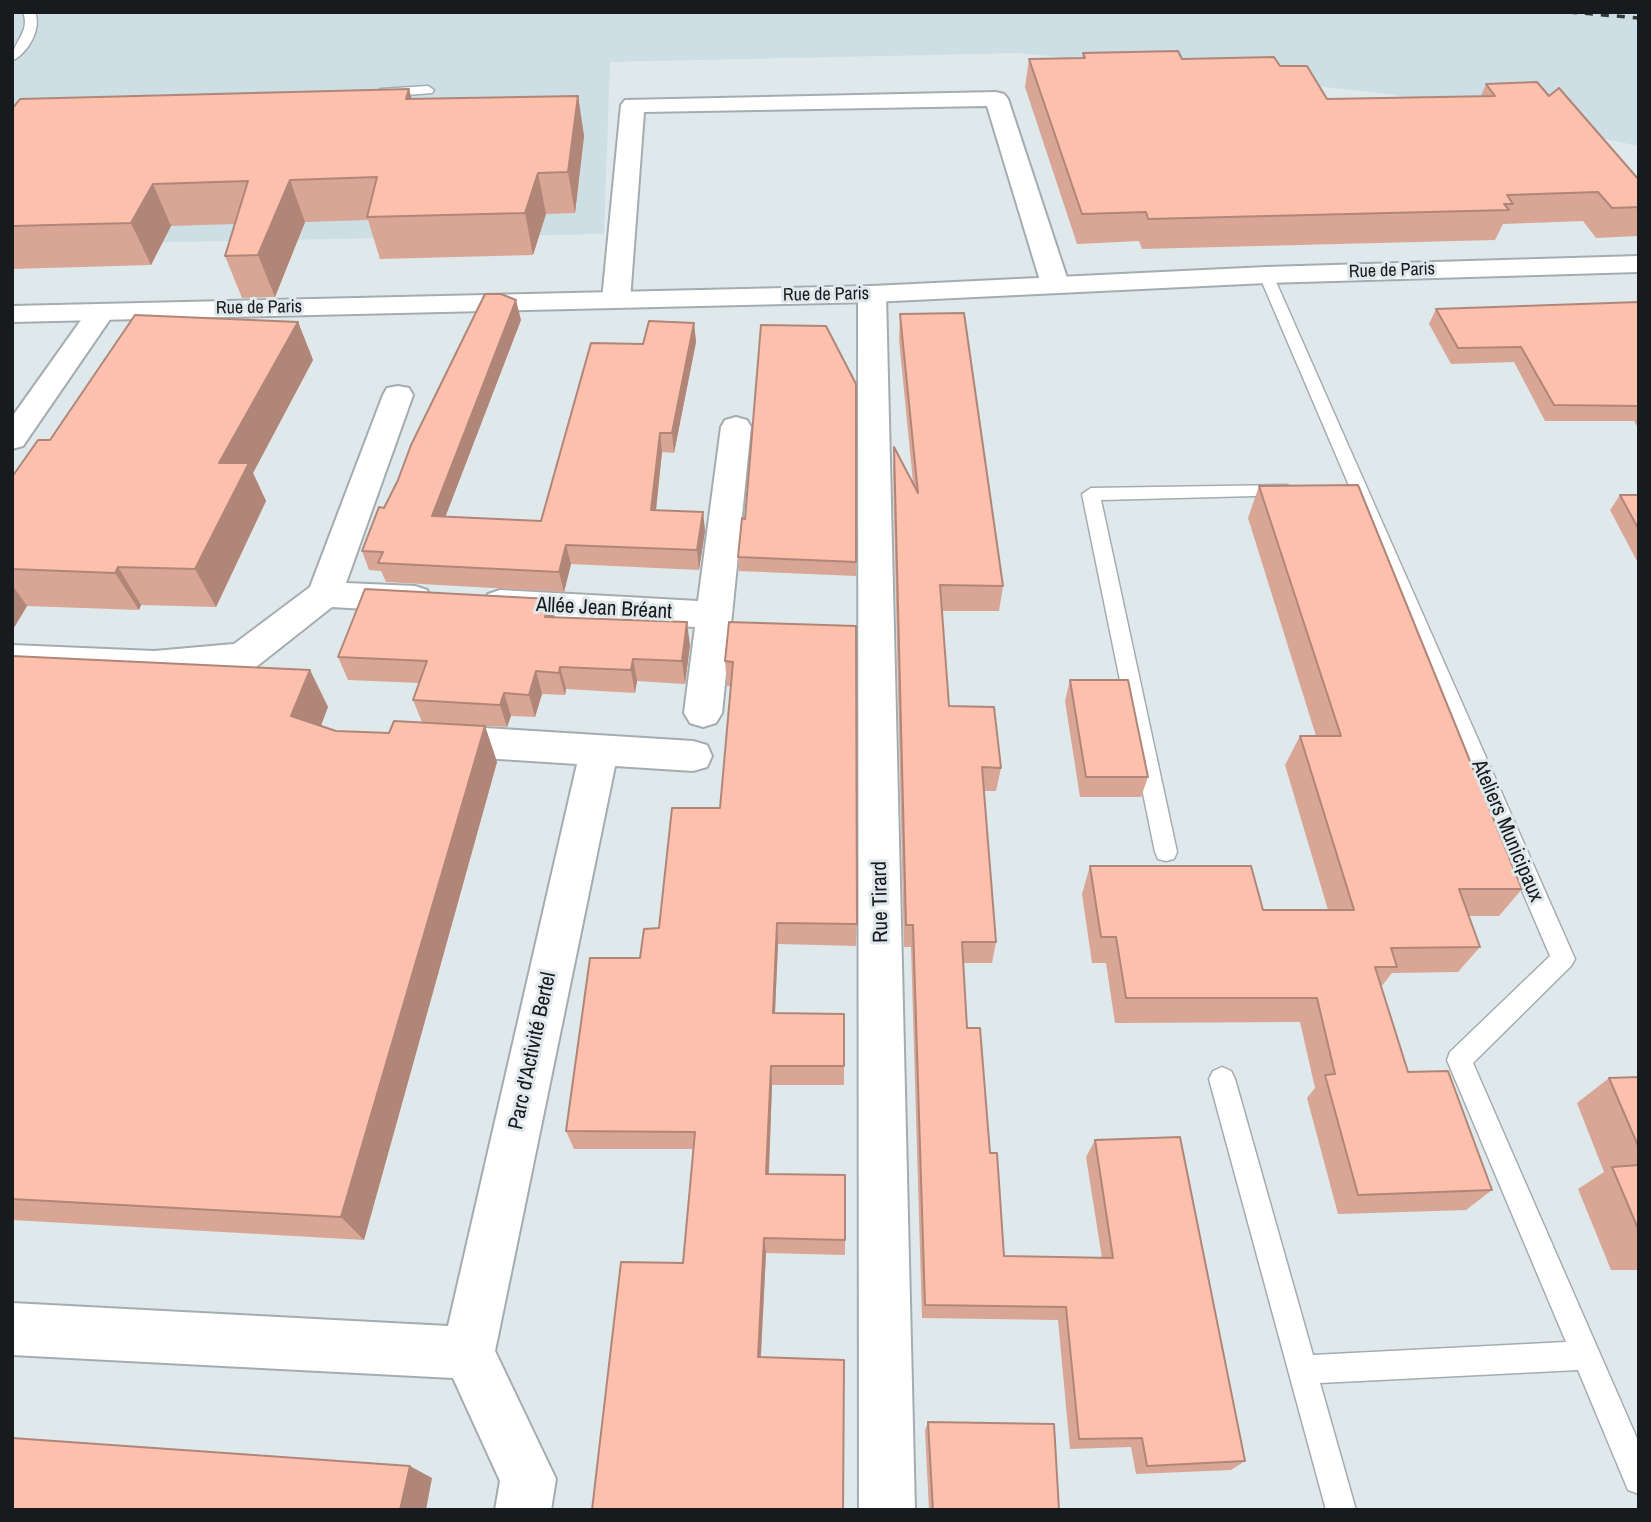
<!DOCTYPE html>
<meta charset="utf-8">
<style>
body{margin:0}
#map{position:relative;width:1651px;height:1522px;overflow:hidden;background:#dfe9ec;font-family:"Archivo Narrow",sans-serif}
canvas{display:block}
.frame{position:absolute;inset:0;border:14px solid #181b1d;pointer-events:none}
</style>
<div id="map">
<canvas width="1651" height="1522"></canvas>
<div class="frame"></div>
</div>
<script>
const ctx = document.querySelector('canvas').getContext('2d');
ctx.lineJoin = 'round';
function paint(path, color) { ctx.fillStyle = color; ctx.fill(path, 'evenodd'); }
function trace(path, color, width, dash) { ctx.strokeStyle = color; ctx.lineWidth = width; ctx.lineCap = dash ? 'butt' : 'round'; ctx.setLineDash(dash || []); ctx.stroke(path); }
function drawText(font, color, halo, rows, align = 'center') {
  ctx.font = font + ' "Archivo Narrow",sans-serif'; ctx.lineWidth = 6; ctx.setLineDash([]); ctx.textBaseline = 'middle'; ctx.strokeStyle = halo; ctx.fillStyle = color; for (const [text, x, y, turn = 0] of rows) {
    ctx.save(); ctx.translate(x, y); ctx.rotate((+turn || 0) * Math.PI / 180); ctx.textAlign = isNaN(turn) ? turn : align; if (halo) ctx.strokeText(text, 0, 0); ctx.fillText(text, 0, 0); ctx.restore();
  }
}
paint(new Path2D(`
 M12,12H1639V146L1388,94L1021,53L610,62L604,234L12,245Z`), '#cddee5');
const lane = new Path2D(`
 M23,12H35C42,29 28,53 12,61C12,41 31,33 23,12Z
 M428,86L434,90L432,93L381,97L375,93L381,89Z
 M1266,271L1273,275L1575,959L1571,966L1473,1063L1639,1443V1494L1628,1490L1578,1370L1320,1383L1356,1510H1326L1209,1079L1213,1071L1222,1067L1231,1071L1235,1079L1313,1355L1566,1342L1447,1060L1450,1052L1550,956L1259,275Z
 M1286,485L1292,487L1295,491L1292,495L1101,500L1177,852L1174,859L1166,861L1158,859L1155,852L1082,494L1091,488Z`);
const street = new Path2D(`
 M996,92L1004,94L1008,99L1069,284L1065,290H1045L1041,284L987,106L644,112L630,300L626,306H606L602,300L621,105L625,100Z
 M872,286L882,288L886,294L915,1510H859L858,294L862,288Z
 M101,304L111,306L115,312L23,446L12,449V417L91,306Z
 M398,386L409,388L413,395L346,583L415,586L427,590L432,599L427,608L415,612L332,607L256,667L243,671L154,679L12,673V645L154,651L234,644L310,587L383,395L387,388Z
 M736,417L747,420L751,427L722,713L716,723L703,727L690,723L684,713L695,627L500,616L488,612L483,603L488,594L500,590L698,601L721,427L725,420Z
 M437,725L693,741L707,745L712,756L707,767L693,771L615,766L495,1351L556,1479L551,1510H495L500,1481L453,1378L12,1355V1303L448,1326L577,764L437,755L424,751L418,740L424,729Z`);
const secondary = new Path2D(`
 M1639,256V272L1266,283L872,302L12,322V306L872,286L1266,267Z`);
trace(lane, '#a4acb0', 3);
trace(street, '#a4acb0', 4);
trace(secondary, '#a4acb0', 4);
paint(lane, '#fff');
paint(street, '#fff');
paint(secondary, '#fff');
trace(new Path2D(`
 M1569,12L1639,18`), '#34383a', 3.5, [8, 8]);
paint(new Path2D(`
 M1083,53L1280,66L1327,99L1481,96L1486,84L1549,96L1639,180V236L1596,238L1583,221L1503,224L1495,240L1142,249L1139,241L1077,244L1025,87L1029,59L1082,58Z
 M409,89L412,99L578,96L584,136L575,213L546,214L533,255L380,259L368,220L305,222L275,297L242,298L225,256L235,224L171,226L151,265L12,269V109Z
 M1639,302V430L1634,421H1545L1514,362L1451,364L1429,324L1436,309Z
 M900,314L1003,586L999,611H942L949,706L1001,768L996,791H984L996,942L992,963H963L967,1028L990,1153L1004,1256L1102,1258L1086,1157L1095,1140L1245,1461L1231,1470L1136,1474L1131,1447L1070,1449L1058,1320L922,1318L911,947H904L893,472L894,447L913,482L899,340Z
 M521,320L445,517L541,521L643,344L694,323L696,342L674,453L662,452L656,510L703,512L705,531L699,570L571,564L564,592L386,582L381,571L369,570L362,551L384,508Z
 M298,322L313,360L253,473L266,501L216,607L141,605L139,610L27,606L12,631V477Z
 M1259,486L1522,889L1499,916H1469L1480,947L1458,972L1392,973L1381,987L1408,1072L1492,1190L1466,1210L1338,1214L1307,1098L1315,1088L1300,1022L1115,1023L1106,963H1092L1082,894L1090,866L1263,910H1328L1285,765L1300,736H1316L1248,518Z
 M1620,495H1639V565L1610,510Z
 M738,557L856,562V576L739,571Z
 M550,599L555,617L690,645L685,684L637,681L635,693L566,689L565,695L542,694L535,717L511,716L507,727L422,722L413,700L419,683L348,680L338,657Z
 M729,622L857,924L856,946L778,944L775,1013L844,1066V1085H772L769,1174L845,1240V1255L766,1253L761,1357L843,1510L683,1263L693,1149H574L566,1131L640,958L659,928L720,808L731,686H727L725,661Z
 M12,656L310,670L328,707L321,725L336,731L389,733L485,726L497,762L364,1240L12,1220Z
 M1070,680L1148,777L1141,797H1080L1065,701Z
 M1639,1077V1270H1611L1578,1189L1604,1172L1577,1103L1609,1078Z
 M928,1422L1059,1510H929L925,1430Z`), '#d9a595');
paint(new Path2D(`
 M409,89L419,129L406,99Z
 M578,96L584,136L575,213L568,172Z
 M538,173L546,214L533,255L525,213Z
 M290,180L305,222L275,297L258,255Z
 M153,184L171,226L151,265L131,223Z
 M516,300L521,320L438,536L432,516Z
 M298,322L313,360L253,473L266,501L216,607L195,569L219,463Z
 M694,323L696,342L674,453L672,433Z
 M660,433L662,452L654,529L651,510Z
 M703,512L705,531L699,570L697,550Z
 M566,545L571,564L564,592L559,572Z
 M118,567L141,605L139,610L115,573Z
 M12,585L27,606L12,631Z
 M550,599L556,622L545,617Z
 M687,622L690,645L685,684L682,661Z
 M633,659L637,681L635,693L631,670Z
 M560,667L566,689L565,695L559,673Z
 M310,670L328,707L311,752L291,716Z
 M536,671L542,694L535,717L529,695Z
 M504,693L511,716L507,727L500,705Z
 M485,726L497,762L364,1240L341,1217Z
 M777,923L778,944L774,1033L773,1013Z
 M771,1066L772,1085L768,1190L766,1174Z
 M764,1238L766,1253L760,1369L758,1357Z
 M410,1466L432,1478L426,1510H400Z`), '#b08679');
const building = new Path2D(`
 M1178,51L1182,59L1274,57L1280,66H1307L1327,99L1495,96L1486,84L1537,82L1549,96L1559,88L1639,180V207L1612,208L1598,192L1507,195L1513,204H1504L1509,210L1148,219L1146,212L1082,214L1029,59L1085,58L1083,53Z
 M409,89L406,99L578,96L568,172L538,173L525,213L367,217L377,177L290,180L258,255L225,256L248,181L153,184L131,223L12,226V109L20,99Z
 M485,294H501L516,300L432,516L541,521L591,343L643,344L649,321L694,323L672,433H660L651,510L703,512L697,550L566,545L559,572L378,563L383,552L362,551L379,507L384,508L398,480L411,445Z
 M1639,302V406L1554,405L1521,347L1458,348L1436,309Z
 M964,313L1003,586L940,585L949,706L994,707L1001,768L982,767L996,942H962L967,1028H980L990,1153H997L1004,1256L1113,1258L1095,1140L1180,1137L1245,1461L1147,1466L1142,1438L1079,1439L1066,1307L925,1305L913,925H906L894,447L918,493L900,314Z
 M135,315L298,322L219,463H249L195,569L118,567L115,573L12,569V477L38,440H50Z
 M761,325L826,326L856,384V562L738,557L742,518L745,519Z
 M1358,485L1522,889H1459L1480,947L1391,948L1397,967H1375L1408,1072L1448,1071L1492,1190L1358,1195L1325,1075L1335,1074L1317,998H1126L1116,937H1101L1090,866H1251L1263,910H1354L1300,736H1341L1259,486Z
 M1620,495H1639V530Z
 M365,589L550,599L545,617L687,622L682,661L633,659L631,670L560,667L559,673L536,671L529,695L504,693L500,705L413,700L427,661L338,657Z
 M729,622L856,626L857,924L777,923L773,1013L844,1014V1066H771L766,1174L845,1175V1240L764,1238L758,1357L844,1360L843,1510H592L621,1262L683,1263L695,1132L566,1131L590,958H640L644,929L659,928L672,808H720L733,662L725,661Z
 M12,656L310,670L291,716L336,731L389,733L394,721L485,726L341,1217L12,1199Z
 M1070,680H1128L1148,777H1086Z
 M1639,1077V1148L1609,1078Z
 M1639,1165V1231L1612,1167Z
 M928,1422L1054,1424L1059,1510H933Z
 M12,1438L410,1466L400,1510H12Z`);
paint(building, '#fcc0ad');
trace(building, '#b08679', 2);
drawText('18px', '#181b1d', '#dfe9ec', [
 ["Rue de Paris",1392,271,-2],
 ["Rue de Paris",826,295,-1],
 ["Rue de Paris",259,308,-1]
]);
drawText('21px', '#181b1d', '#dfe9ec', [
 ["Allée Jean Bréant",604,609,3],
 ["Ateliers Municipaux",1507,831,67],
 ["Rue Tirard",881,902,-91],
 ["Parc d'Activité Bertel",533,1051,-78]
]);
</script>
